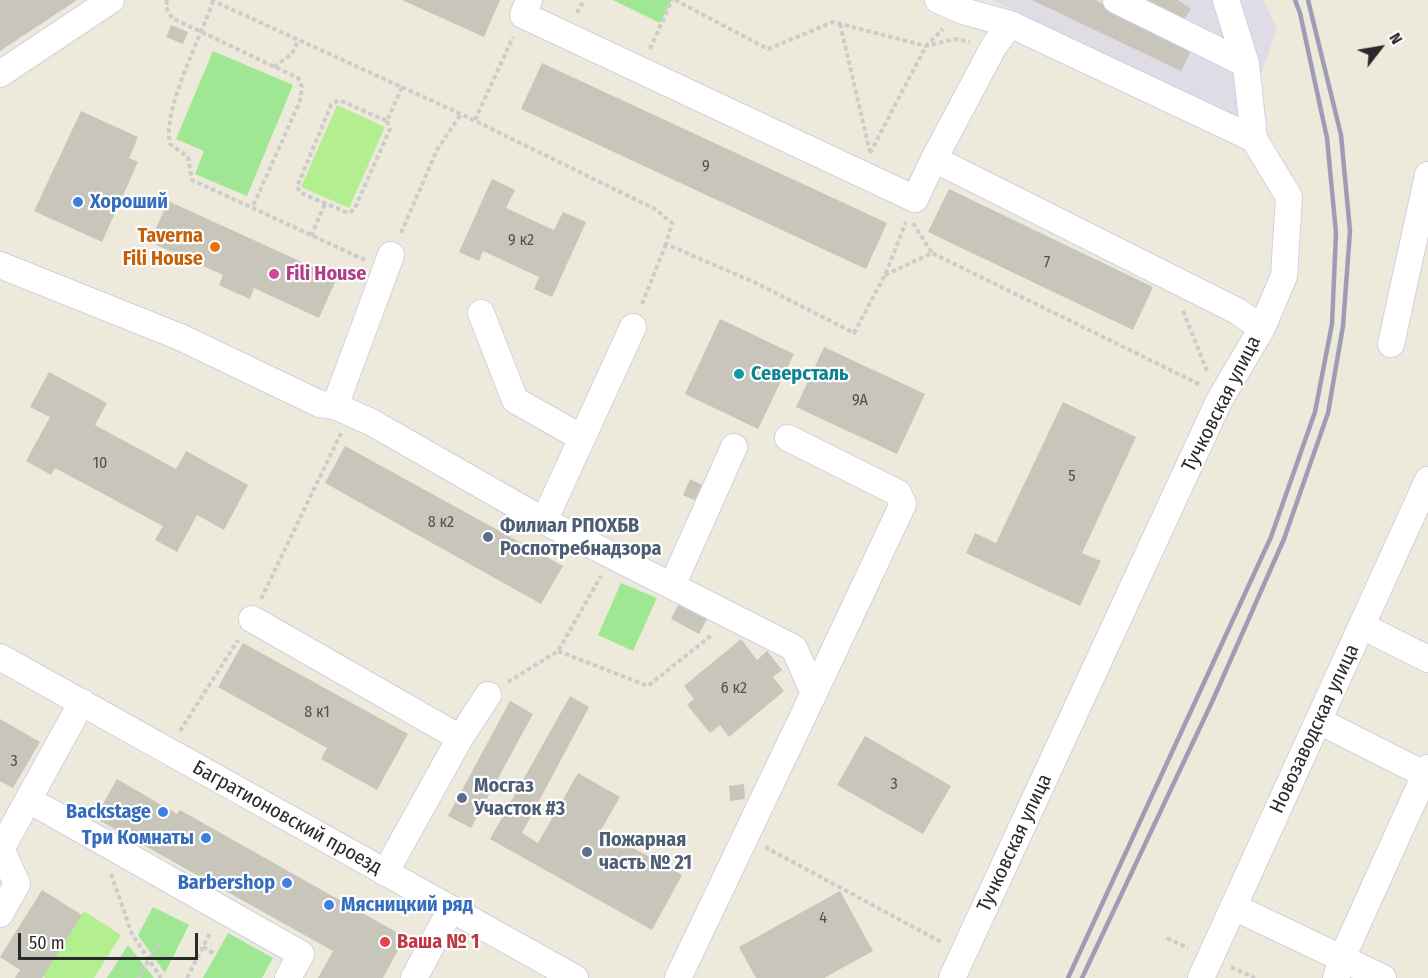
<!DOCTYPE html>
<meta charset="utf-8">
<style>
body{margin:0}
#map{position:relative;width:1428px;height:978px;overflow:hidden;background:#ede9db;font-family:"Fira Sans Condensed",sans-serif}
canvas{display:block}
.north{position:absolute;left:1350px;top:18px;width:60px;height:60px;-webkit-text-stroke:4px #fff;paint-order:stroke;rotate:59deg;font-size:16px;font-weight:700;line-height:24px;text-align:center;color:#2a2a2a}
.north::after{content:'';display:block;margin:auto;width:21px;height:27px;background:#2a2a2a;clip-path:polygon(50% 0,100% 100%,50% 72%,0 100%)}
.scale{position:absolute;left:18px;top:933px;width:180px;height:27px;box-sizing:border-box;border:3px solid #2a2a2a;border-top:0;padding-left:8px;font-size:18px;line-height:21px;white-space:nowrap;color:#2a2a2a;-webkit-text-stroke:4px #fff;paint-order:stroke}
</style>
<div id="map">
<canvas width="1428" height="978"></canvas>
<div class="north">N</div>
<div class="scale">50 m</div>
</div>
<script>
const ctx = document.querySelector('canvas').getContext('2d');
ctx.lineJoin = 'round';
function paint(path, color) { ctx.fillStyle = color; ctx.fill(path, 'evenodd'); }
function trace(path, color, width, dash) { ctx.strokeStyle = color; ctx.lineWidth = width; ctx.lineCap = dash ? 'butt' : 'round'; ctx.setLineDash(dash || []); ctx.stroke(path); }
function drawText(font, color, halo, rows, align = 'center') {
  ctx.font = font + ' "Fira Sans Condensed",sans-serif'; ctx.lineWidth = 4.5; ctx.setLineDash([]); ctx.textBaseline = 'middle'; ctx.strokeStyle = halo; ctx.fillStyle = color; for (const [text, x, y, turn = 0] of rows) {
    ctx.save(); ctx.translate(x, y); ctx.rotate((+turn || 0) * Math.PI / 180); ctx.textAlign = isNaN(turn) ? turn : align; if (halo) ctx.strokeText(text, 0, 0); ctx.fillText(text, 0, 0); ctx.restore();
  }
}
paint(new Path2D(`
 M992,0H1263L1277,29L1244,122Z`), '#e0dce5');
paint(new Path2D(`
 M613,0H672L660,23Z
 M213,51L293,85L247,196L195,174L204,151L176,139Z
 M621,583L657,598L633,651L598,635Z
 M153,907L189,925L165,973L138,935Z
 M228,933L273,958L262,978H203Z
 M128,945L154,978H107Z`), '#a0e794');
paint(new Path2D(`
 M337,105L385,127L349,208L301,187Z
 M84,911L121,935L94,978H46L43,976Z`), '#b3ef8f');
paint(new Path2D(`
 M0,0H77L0,51Z
 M402,0H500L484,37Z
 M1032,0H1095L1193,47L1181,71Z
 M1130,0H1178L1191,9L1182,22Z
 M171,25L188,32L183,44L166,37Z
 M542,63L887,223L866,269L521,109Z
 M81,111L138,137L129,158L138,162L102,242L34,211Z
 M492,179L515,190L506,208L554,230L563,212L586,222L552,297L534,289L539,277L483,251L479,261L459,252Z
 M949,189L1153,287L1133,330L928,232Z
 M168,201L337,278L319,318L254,288L250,299L234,292L219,285L223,275L150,242Z
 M720,319L794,354L758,429L685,394Z
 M824,347L925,394L897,454L796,407Z
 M49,372L107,403L95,425L176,469L186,451L248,485L224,530L197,515L177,552L155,540L163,526L55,468L51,475L26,461L50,417L30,407Z
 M1063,402L1136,437L1082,553L1101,561L1080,606L966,553L975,533L996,543Z
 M345,446L563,566L541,604L325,483Z
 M690,479L706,487L699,502L683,495Z
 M680,602L708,617L699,634L671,619Z
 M741,639L757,660L767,651L782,670L773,677L784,691L729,737L720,725L710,733L687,705L694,699L684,686Z
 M243,643L408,734L377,790L321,759L327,748L218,687Z
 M570,696L589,707L522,833L538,843L578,773L620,797L601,830L682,875L652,930L490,839Z
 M510,701L533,714L471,828L448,816Z
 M0,719L40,742L13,788L0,781Z
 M865,736L951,786L923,834L837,785Z
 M117,779L177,814L180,810L405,937L383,978H318L333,951L95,818Z
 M744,784L745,799L730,801L729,786Z
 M42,890L82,915L42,978H15L20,970L0,957Z
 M840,891L873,951L824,978H756L739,947Z`), '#c8c5bb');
const minor = new Path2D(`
 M529,0L523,15L915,199L934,159L1237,311L1262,328
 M938,0L963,11L1010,24L1254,139L1289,197L1284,276L1262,328L1219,401L952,978
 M1116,0L1246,64L1254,139
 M1226,0L1246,64
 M0,74L111,0
 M934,159L994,46L1010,24
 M0,265L180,337L320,404L335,406L371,422L544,521L794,648L814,693L678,978
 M481,313L515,400L582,438
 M1391,344L1428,175
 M335,406L391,255
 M788,438L898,493L903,504L814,693
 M544,521L633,327
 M672,586L734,447
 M252,619L460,738
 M1362,626L1428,659
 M0,657L575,978
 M1319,721L1428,776
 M29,800L301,954L288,978
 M0,851L82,702
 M385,873L460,738L488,695
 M1234,907L1383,978
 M0,914L17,884L1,849
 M414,978L451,909
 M1201,978L1428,480
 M1336,978L1342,958L1428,768`);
trace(minor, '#d1d0e4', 28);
trace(new Path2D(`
 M167,0L166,7L172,18L298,78L302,87L300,101L253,206
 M211,0L461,114L655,209L672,223L666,244L756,283L854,333L885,275L906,222
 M675,0L768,49L833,22L926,46L954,39L970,42
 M213,1C201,38 162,109 170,144L188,157L192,180L365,260
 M577,13L584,0
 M840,24L870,152
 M650,49L672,0
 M274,67L292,54L298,41
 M475,120L513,37
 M387,121L390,129L354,210L348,213L301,193L297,187L331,105L339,100L387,121L402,87
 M870,153L926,46L943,29
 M913,223L932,253
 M401,233L437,150L461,114
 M311,236L325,204
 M885,275L932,253L1201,385
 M642,304L666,244
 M1183,311L1208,373
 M261,599L341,433
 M558,651L648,686L713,634
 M508,682L558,651L601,576
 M180,731L238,640
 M765,847L943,943
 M111,874L132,934L161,978
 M1167,938L1188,948
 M203,947L216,955
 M1231,967L1255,978
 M138,978L160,942
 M187,978L211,931`), '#ccc', 4, [4.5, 3]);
trace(minor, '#fff', 26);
trace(new Path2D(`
 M1068,978L1271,537L1315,412L1332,324L1336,233L1327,138L1300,13L1295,0
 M1082,978L1212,702L1284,539L1328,413L1343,326L1350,231L1341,135L1308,0`), '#9f9db6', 4.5);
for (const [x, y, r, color] of [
 [78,202,6,"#3f7fe0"],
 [215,247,6,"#e8710a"],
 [274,274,6,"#d1479c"],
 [739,374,6,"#0f9aa8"],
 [488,537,6,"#5c6f8a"],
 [462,798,6,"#5c6f8a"],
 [163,812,6,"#3f7fe0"],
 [206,838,6,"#3f7fe0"],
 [587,852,6,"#5c6f8a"],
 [287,883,6,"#3f7fe0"],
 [329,905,6,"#3f7fe0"],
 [385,942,6,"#e0444e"]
]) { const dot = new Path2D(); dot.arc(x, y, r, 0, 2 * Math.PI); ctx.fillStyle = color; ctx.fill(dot); trace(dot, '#fff', 2); }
drawText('16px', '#52514e', null, [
 ["9",706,167],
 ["9 к2",521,241],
 ["7",1047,263],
 ["9А",860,401],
 ["10",100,464],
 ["5",1072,477],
 ["8 к2",441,523],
 ["6 к2",734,689],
 ["8 к1",317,713],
 ["3",14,762],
 ["3",894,785],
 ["4",823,919]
]);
drawText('bold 20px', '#366cbe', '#fff', [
 ["Хороший",90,202,"left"],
 ["Backstage",151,812],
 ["Три Комнаты",194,838],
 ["Barbershop",275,883],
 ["Мясницкий ряд",341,905,"left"]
], 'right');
drawText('bold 20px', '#c56008', '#fff', [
 ["Taverna",203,236],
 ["Fili House",203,259]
], 'right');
drawText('bold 20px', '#b23c85', '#fff', [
 ["Fili House",286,274]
], 'left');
drawText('bold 20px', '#0d838f', '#fff', [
 ["Северсталь",751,374]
], 'left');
drawText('20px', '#2a2a2a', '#fff', [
 ["Тучковская улица",1222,404,-63],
 ["Новозаводская улица",1315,729,-65],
 ["Багратионовский проезд",287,818,29],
 ["Тучковская улица",1015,843,-65]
]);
drawText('bold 20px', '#4e5e75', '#fff', [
 ["Филиал РПОХБВ",500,526],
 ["Роспотребнадзора",500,549],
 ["Мосгаз",474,786],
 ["Участок #3",474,809],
 ["Пожарная",599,840],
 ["часть № 21",599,863]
], 'left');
drawText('bold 20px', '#be3a42', '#fff', [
 ["Ваша № 1",397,942]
], 'left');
</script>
